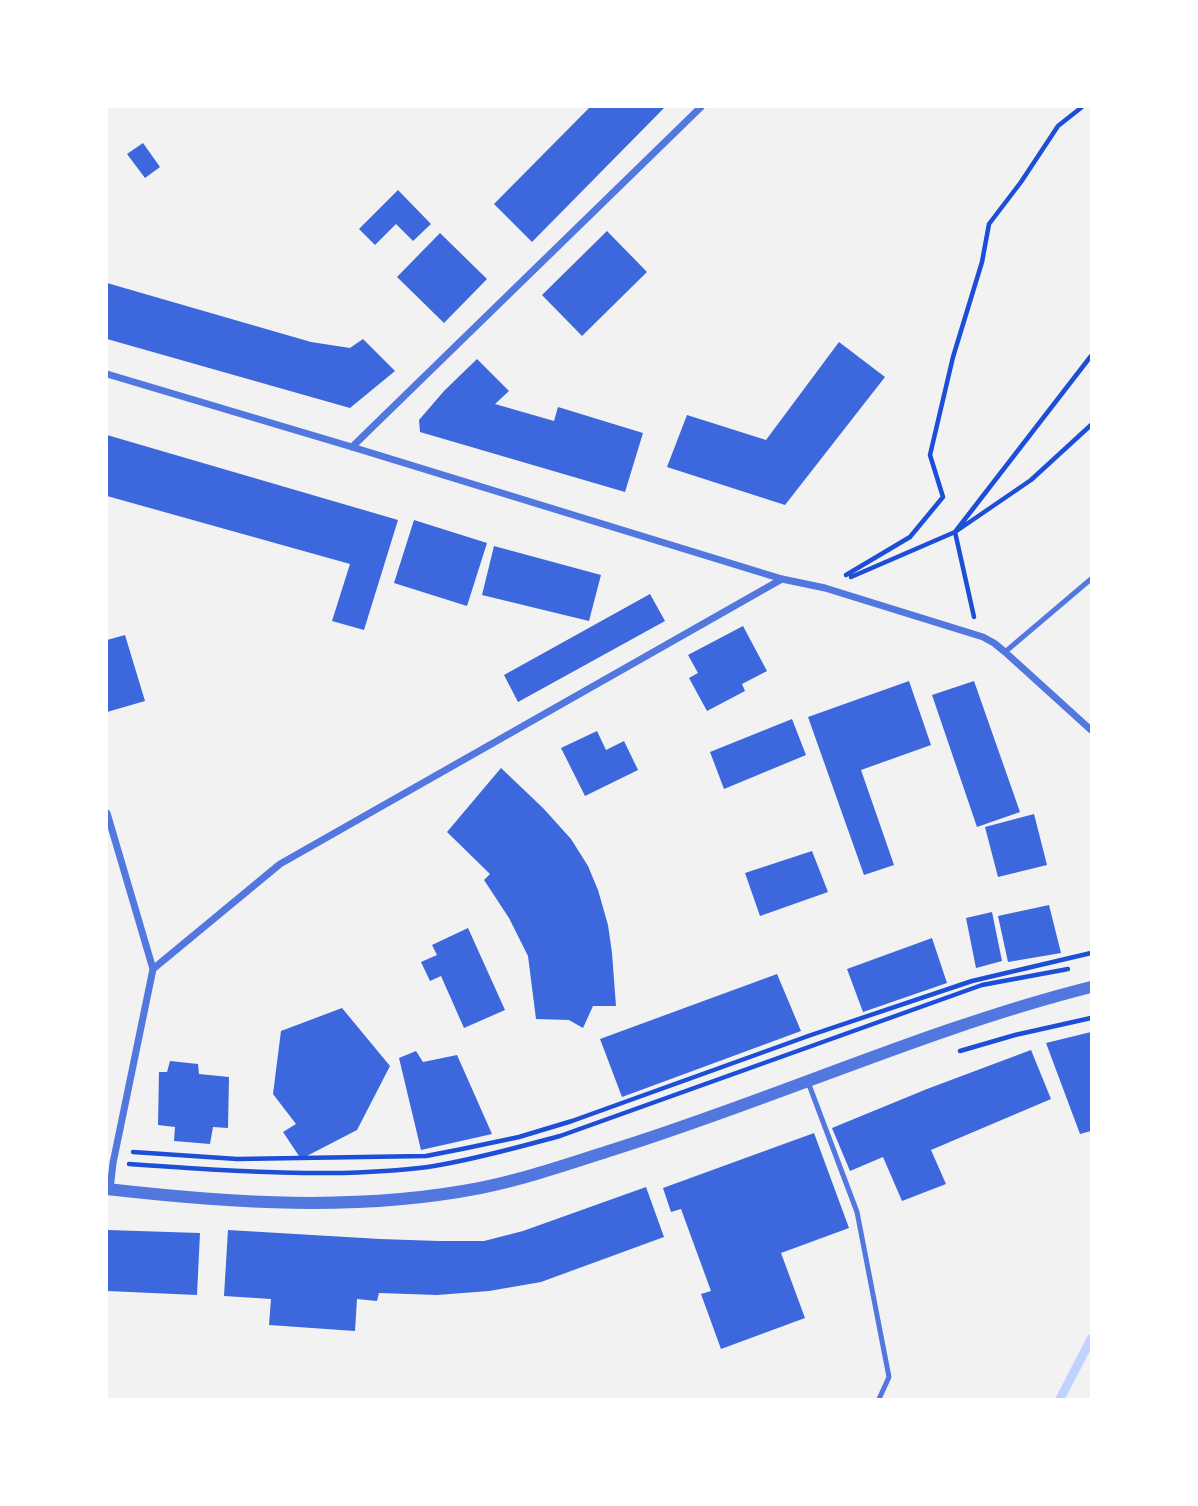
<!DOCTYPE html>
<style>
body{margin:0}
#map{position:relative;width:1198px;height:1506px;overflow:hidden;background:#f2f2f2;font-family:Signika,sans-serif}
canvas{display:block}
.frame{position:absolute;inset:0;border:108px solid #fff;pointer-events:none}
</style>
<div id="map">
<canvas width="1198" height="1506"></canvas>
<div class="frame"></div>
</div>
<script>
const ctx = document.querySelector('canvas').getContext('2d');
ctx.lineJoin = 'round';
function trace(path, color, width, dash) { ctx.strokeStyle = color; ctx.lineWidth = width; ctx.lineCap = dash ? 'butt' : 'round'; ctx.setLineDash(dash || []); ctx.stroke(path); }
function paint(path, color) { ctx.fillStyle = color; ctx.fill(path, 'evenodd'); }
trace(new Path2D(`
 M1060,1399L1091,1339`), '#bfd3fe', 9);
paint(new Path2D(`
 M590,107H665L532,242L494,204Z
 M143,143L160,167L145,178L127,154Z
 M398,190L431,224L413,241L396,224L375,245L359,229Z
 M607,231L647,272L582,336L542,295Z
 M440,233L487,279L444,323L397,277Z
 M107,283L311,342L350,348L363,339L395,371L350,408L107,339Z
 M839,342L885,377L785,505L667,467L687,415L766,440Z
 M477,359L509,391L495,404L554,421L558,407L643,433L625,492L420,432L419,420L444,391Z
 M107,435L398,520L364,630L332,621L350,564L107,496Z
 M414,520L487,543L467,606L394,583Z
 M494,546L601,575L589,621L482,595Z
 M650,594L665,621L518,702L504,675Z
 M743,626L767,671L742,684L745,691L707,711L689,678L698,673L688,655Z
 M125,635L145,701L107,712V640Z
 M909,681L931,745L861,770L894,865L864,875L808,717Z
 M974,681L1020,812L977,827L932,695Z
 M792,719L806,755L724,789L710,752Z
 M597,731L606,750L624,741L638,770L585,796L561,748Z
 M501,768L543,808L571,839L588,866L598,890L608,925L612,953L616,1006H593L583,1028L569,1020L536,1019L528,956L509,918L484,880L490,874L447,832Z
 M1034,814L1047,865L998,877L985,827Z
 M812,851L828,892L760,916L745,873Z
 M1049,905L1061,953L1008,962L998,916Z
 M992,912L1002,961L976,968L966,918Z
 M468,928L505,1010L464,1028L441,976L430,981L421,962L437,955L432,945Z
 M932,938L947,983L863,1012L847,969Z
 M777,974L801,1031L622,1097L600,1039Z
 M342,1008L390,1066L357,1130L301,1159L283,1132L296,1124L273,1094L281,1031Z
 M1091,1032V1131L1080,1134L1046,1043Z
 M1031,1050L1051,1099L931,1150L946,1184L902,1201L883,1157L850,1171L832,1128L927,1089Z
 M416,1051L423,1062L457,1055L492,1134L421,1150L399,1058Z
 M170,1061L198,1064L199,1074L229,1077L228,1128L213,1127L210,1144L174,1141L175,1127L158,1125L159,1072H167Z
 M814,1133L849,1228L781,1253L805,1318L721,1349L701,1294L711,1291L681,1209L671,1212L663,1188Z
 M646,1187L664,1237L541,1282L489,1291L437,1295L379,1293L377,1301L357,1299L355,1331L269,1325L271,1299L224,1296L228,1230L380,1239L439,1241H484L523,1231Z
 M107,1230L200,1233L197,1295L107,1291Z`), '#3d67dc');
trace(new Path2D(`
 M846,575L910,537L943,497L930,455L953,357L982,262L989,224L1021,182L1058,126L1082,107
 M851,577L955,532L1091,356
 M974,617L955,532L1031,480L1091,425
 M960,1051L1015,1035L1091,1018
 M133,1152L237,1159L426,1156L462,1149L519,1137L572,1121L811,1035L972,981L1091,953
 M129,1164C200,1169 271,1174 343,1173C374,1172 404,1171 434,1166C477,1159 519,1147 560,1136L982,985L1068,969`), '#1d4ed8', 4.5);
trace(new Path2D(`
 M1005,652L1091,579
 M808,1082L857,1212L889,1377L879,1399`), '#5277de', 5);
trace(new Path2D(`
 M107,374L352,447L782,579L825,588L983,637L994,643L1005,652L1091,730
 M352,447L701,107
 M107,813L153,969L113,1163L110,1189
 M153,969L280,864L782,579`), '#5277de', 7);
trace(new Path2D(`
 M107,1189C230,1203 357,1212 480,1188C525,1179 568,1164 612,1150C773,1100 928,1028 1091,987`), '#5277de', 12);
</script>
